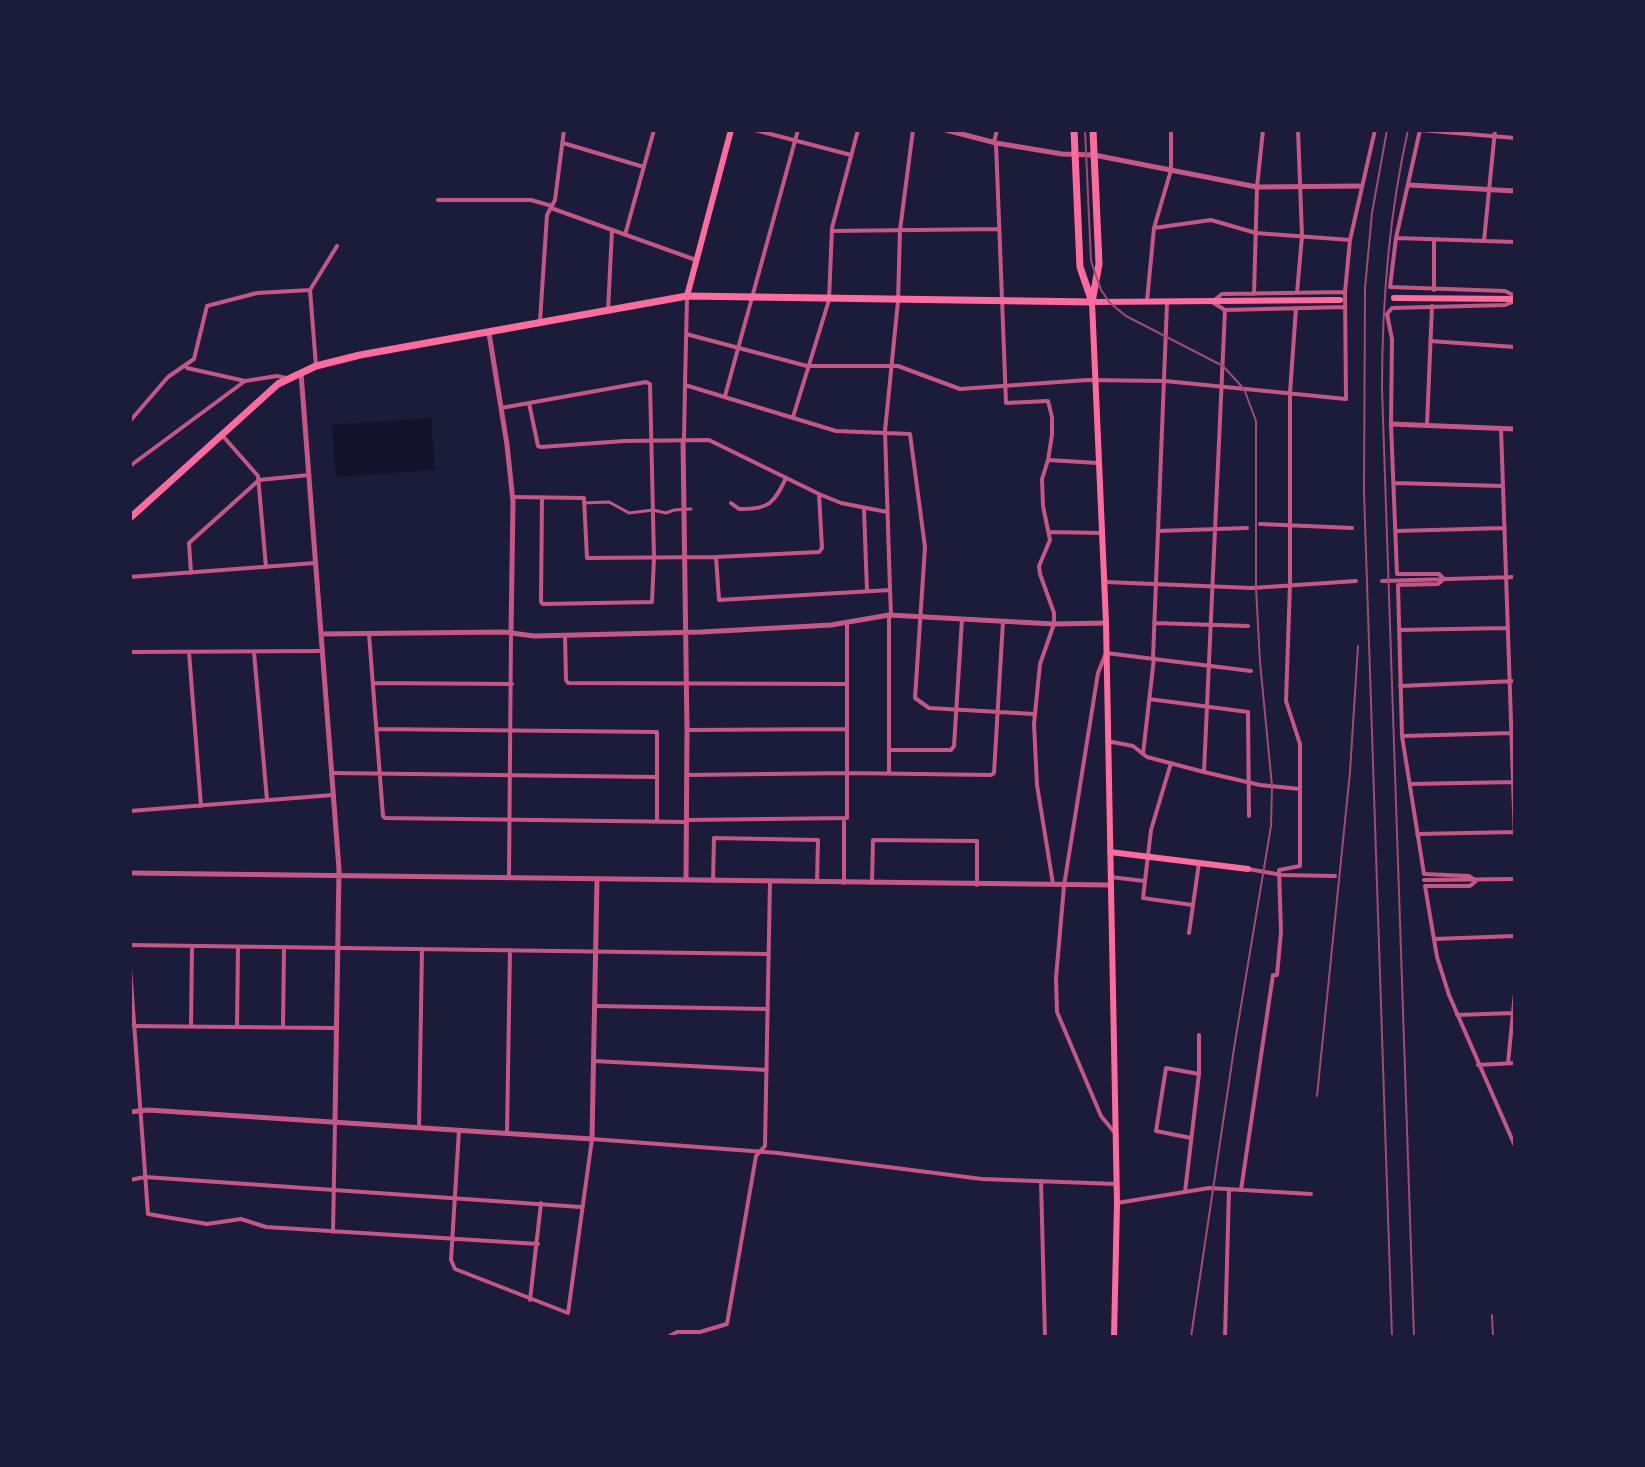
<!DOCTYPE html>
<style>
body{margin:0}
#map{position:relative;width:1645px;height:1467px;overflow:hidden;background:#1b1b3a;font-family:"Titillium Web",sans-serif}
canvas{display:block}
.frame{position:absolute;inset:0;border:132px solid #1b1b3a;pointer-events:none}
</style>
<div id="map">
<canvas width="1645" height="1467"></canvas>
<div class="frame"></div>
</div>
<script>
const ctx = document.querySelector('canvas').getContext('2d');
ctx.lineJoin = 'round';
function paint(path, color) { ctx.fillStyle = color; ctx.fill(path, 'evenodd'); }
function trace(path, color, width, dash) { ctx.strokeStyle = color; ctx.lineWidth = width; ctx.lineCap = dash ? 'butt' : 'round'; ctx.setLineDash(dash || []); ctx.stroke(path); }
paint(new Path2D(`
 M431,418L435,470L336,477L332,425Z`), '#12122b');
trace(new Path2D(`
 M584,503L609,502L629,513L653,510L666,513L674,510L691,509`), '#c65784', 3);
trace(new Path2D(`
 M755,130L851,155
 M1420,130L1396,238L1390,287L1505,291L1515,296
 M1420,130L1515,138
 M994,142L997,130
 M563,143L644,167
 M996,143L1006,403L1048,401L1052,417V435L1048,460L1042,479L1043,506L1050,540L1039,566L1040,574L1054,613V624L1040,664L1034,724L1037,785L1053,884
 M438,200H531L552,206
 M551,208L696,260
 M1154,228L1211,220L1256,233L1350,240
 M832,231L999,229
 M625,235L654,130
 M1397,238L1515,242
 M1434,240V290
 M1484,241L1495,130
 M1344,292L1222,294L1212,302L1225,310L1345,307
 M1297,293L1302,236L1298,130
 M1254,294L1257,187L1263,130
 M687,298L685,385L836,431L910,434L925,547L915,698L929,708L1034,714
 M1147,301L1154,228L1171,170V130
 M608,311L612,230
 M540,321L547,215L555,200L564,130
 M686,334L807,366H898L960,389L1087,380L1165,381L1346,399L1345,292L1350,240L1375,130
 M1430,341L1515,347
 M316,366L310,290L337,246
 M187,368L245,381
 M725,396L798,130
 M529,403L538,446L541,447L624,441L709,440L819,494L841,503L887,512
 M501,408L646,382L650,384L654,558L652,602L543,604L541,602L542,497
 M793,417L829,300L832,228L858,130
 M130,421L168,377L194,359L207,306L257,293L310,290
 M1427,425L1432,306
 M1501,428L1515,839
 M222,435L258,476L266,567
 M684,440L685,385
 M1048,460L1098,463
 M130,466L245,381L277,376L286,378
 M1395,483L1503,486
 M512,497L584,498L587,558L716,557L819,552L822,548L819,494
 M731,503L739,509C769,510 774,503 786,478
 M864,509L867,591
 M1260,524L1352,528
 M1158,531L1247,528
 M1396,531L1505,528
 M1049,532L1102,533
 M716,557L719,600L890,590L891,615
 M191,573L189,543L259,480L309,475
 M130,577L315,563
 M1444,579L1439,574H1397L1391,424L1392,339L1387,314L1392,308L1505,305L1515,301
 M1444,579L1438,584L1398,585L1402,736L1424,874L1469,876L1476,881
 M1382,581L1515,577
 M1105,582L1252,588L1356,581
 M890,590L885,431L898,301L900,230L913,130
 M889,615V774
 M1154,623L1248,626
 M1399,630L1508,628
 M369,634L383,816L385,818L687,822
 M565,635L566,680L568,683L847,684
 M130,652L323,651
 M189,652L201,806
 M254,652L267,800
 M1153,658L1167,303
 M373,683L512,684
 M1400,686L1515,681
 M1149,699L1248,712L1249,816
 M376,729L657,732V821
 M687,730L847,729
 M1402,736L1512,733
 M1107,741L1133,746L1147,757L1204,772L1260,785L1300,789
 M889,750H951L954,746L962,619
 M1143,754L1154,658
 M1171,763L1151,830L1143,898L1192,905
 M1204,772L1225,310
 M332,773L657,777
 M687,775L847,773L991,775L994,773L1003,621
 M1410,784L1515,782
 M130,811L333,795
 M687,820L847,818V623
 M1417,834L1515,832
 M1248,869L1282,875L1335,876
 M1111,877L1144,881
 M509,878L511,633
 M1424,880L1515,879
 M713,881L714,838L818,840L817,882
 M1476,881L1470,886H1425L1437,957L1449,995L1515,1146
 M844,883V818
 M872,883L873,840L977,841V885
 M1189,933L1199,863
 M1434,939L1515,936
 M130,945L769,954
 M130,968L148,1214L207,1224L241,1219L266,1227L538,1244
 M596,1006L768,1009
 M1457,1015L1513,1013
 M130,1026L336,1028
 M191,1027L192,946
 M237,1027L238,947
 M283,1027L284,947
 M594,1061L767,1070
 M1508,1063L1515,993
 M1478,1065L1515,1063
 M419,1128L422,949
 M459,1130L451,1260L455,1269L568,1313L592,1139L778,1153L982,1179L1116,1184
 M507,1133L510,950
 M1115,1133L1101,1116L1057,1012L1056,978L1064,886L1098,673L1106,653L1251,671
 M1191,1138L1156,1131L1166,1068L1199,1074
 M130,1180L145,1177L581,1207
 M1041,1181L1045,1337
 M1241,1190L1273,975H1277L1281,932L1279,870L1300,866V744L1286,701L1290,584V393L1296,308
 M1185,1192L1199,1074V1035
 M1117,1203L1209,1188L1311,1194
 M333,1232L335,1122
 M530,1300L541,1203
 M668,1337L677,1332H700L727,1324L756,1156L765,1146L770,881
 M1225,1337L1229,1189`), '#c65784', 4);
trace(new Path2D(`
 M946,130L996,143L1062,154L1094,155L1257,187L1361,186
 M1409,185L1515,191
 M489,333L507,445L513,501L511,633
 M301,373L339,869L335,1121
 M1391,424L1515,429
 M683,440L687,730L686,880
 M321,634L504,632L534,636L701,632L831,625L889,615L1054,624L1106,623
 M130,873L1110,885
 M130,1112L148,1110L592,1139L597,879`), '#c65784', 5);
trace(new Path2D(`
 M687,296L731,130
 M1394,298L1515,299
 M1110,852L1248,869
 M1114,1337L1117,1203L1106,623L1092,302L1340,300`), '#ff6b9d', 6);
trace(new Path2D(`
 M1074,130L1080,267L1092,302
 M1092,302L1099,264L1093,130
 M130,518L278,384L316,366L360,355L687,296L1092,302`), '#ff6b9d', 7);
trace(new Path2D(`
 M1085,130L1091,261L1101,290L1110,303L1126,316L1223,366L1244,389L1256,421V588L1260,662L1272,786L1271,826L1235,1042L1191,1337`), '#a44b75', 2);
trace(new Path2D(`
 M1387,130L1372,213L1365,288L1364,492L1392,1337
 M1408,130C1389,215 1382,300 1382,388L1414,1337
 M1317,1096L1350,772L1358,646
 M1492,1315L1493,1337`), '#a44b75', 2);
</script>
